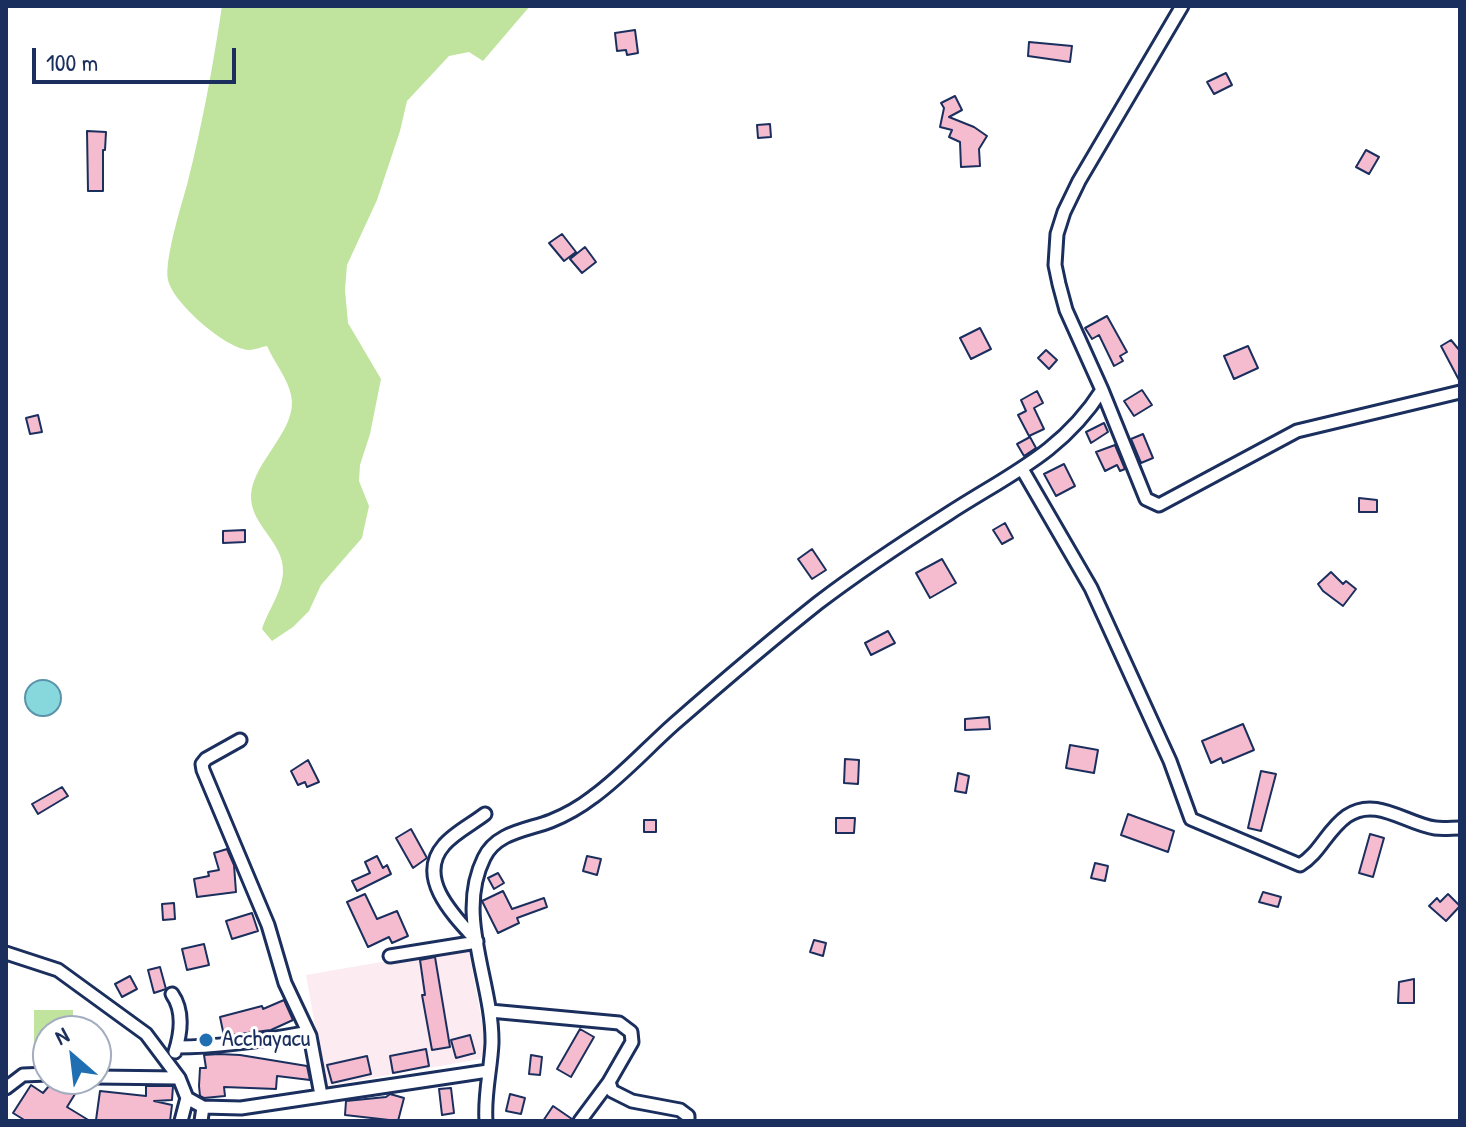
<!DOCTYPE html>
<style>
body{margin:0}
#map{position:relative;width:1466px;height:1127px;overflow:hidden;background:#fff;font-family:"Patrick Hand",sans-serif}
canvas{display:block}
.frame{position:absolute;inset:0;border:8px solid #1b2f5e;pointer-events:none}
.north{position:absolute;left:32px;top:1015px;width:80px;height:80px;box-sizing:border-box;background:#fff;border:2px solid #a4acbf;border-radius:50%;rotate:332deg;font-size:22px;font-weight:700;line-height:32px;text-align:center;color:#1b2f5e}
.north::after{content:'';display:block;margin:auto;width:28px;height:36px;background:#1f6fb2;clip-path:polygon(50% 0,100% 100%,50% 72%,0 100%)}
.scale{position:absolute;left:32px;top:48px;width:204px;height:36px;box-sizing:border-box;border:4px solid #1b2f5e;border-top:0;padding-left:10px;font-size:24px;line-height:28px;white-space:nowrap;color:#1b2f5e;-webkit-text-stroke:6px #fff;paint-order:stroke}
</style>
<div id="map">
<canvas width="1466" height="1127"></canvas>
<div class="frame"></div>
<div class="north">N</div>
<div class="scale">100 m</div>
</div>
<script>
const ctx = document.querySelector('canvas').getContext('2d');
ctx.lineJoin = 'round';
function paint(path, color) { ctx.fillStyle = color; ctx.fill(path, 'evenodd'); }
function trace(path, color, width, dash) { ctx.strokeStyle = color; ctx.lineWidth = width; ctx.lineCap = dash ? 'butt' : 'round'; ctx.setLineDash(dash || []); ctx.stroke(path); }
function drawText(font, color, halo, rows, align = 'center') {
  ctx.font = font + ' "Patrick Hand",sans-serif'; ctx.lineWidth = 6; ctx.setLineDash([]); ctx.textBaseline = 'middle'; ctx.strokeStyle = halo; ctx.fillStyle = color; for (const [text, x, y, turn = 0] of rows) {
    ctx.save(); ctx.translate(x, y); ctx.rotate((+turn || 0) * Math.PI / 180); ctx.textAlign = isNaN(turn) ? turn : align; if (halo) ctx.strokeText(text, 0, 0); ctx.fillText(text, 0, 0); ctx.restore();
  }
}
paint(new Path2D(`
 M468,947L487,1049L480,1059L326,1086L306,975Z`), '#fcebf1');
paint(new Path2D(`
 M222,6H530L483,61L469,52L449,56L407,101L400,131L377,200L347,265L345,290L348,323L381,379L370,434L360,465L359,481L369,506L362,538L321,585L309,611L293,627L272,641L262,629C268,610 282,593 283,572C284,541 250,526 251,495C253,461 299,429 291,395C288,379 274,362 267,346C261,347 254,350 249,350C226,349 173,303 168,280C164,261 181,206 187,185C202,126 213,66 222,6Z
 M34,1010H73V1031H48V1070H34Z`), '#c0e49e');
const water = new Path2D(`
 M25 698a18 18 0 1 1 36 0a18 18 0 1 1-36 0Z`);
paint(water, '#86d8dd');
trace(water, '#5b94aa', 2);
const building = new Path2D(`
 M635,30L638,53L627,55L626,50L617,51L615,33Z
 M1029,42L1072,46L1070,62L1028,56Z
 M1226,73L1232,85L1214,94L1207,82Z
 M955,96L962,110L949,117L974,127L987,136L979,149L980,166L961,167L960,142L949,137L952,130L940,127L944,108L941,103Z
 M770,124L771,137L758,138L757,125Z
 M87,131L106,132L105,150H103V191H88Z
 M1366,150L1379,157L1369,174L1356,167Z
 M562,234L576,252L564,261L549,243Z
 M585,247L596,262L582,273L570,259Z
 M1107,316L1127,352L1120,356L1123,361L1114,366L1099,335L1092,339L1085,328Z
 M980,328L991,349L971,359L960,338Z
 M1451,340L1460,351V382L1441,346Z
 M1248,346L1258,368L1234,379L1224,356Z
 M1046,350L1057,360L1049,369L1038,358Z
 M1142,390L1152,405L1134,416L1124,401Z
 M1037,391L1043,403L1034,408L1044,429L1029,436L1018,415L1026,411L1021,400Z
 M38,415L42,432L30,434L26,418Z
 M1104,423L1108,432L1091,443L1086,432Z
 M1143,434L1153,458L1141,463L1131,439Z
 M1030,437L1036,448L1024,456L1017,444Z
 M1115,445L1125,469L1120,471L1117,465L1105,471L1096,452Z
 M1064,464L1075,486L1056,496L1044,474Z
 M1359,498L1377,500V512H1359Z
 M1005,523L1013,538L1002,544L993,530Z
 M245,530V542L223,543V531Z
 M812,549L826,570L812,579L798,559Z
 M942,559L956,583L930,598L916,573Z
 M1331,572L1343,584L1346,581L1356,589L1343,606L1323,591L1318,584Z
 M888,631L895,643L871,655L865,643Z
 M989,717L990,729L965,730V719Z
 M1243,724L1254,750L1223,763L1221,758L1211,763L1202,741Z
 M1070,745L1098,750L1094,773L1066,768Z
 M845,759L859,760L858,784L844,783Z
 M308,760L319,782L307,787L305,782L298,785L291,771Z
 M1261,771L1276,774L1261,831L1248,828Z
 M958,773L969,776L966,793L955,791Z
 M62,787L68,796L38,814L32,804Z
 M1128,814L1174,831L1168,852L1121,835Z
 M836,818H855L854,833H836Z
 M644,820H656V832H644Z
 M411,829L427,858L413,868L396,838Z
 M1370,834L1384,838L1373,877L1359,873Z
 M227,849L234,865L236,892L197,897L194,879L209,876L208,872L219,870L214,853Z
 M377,856L383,868L387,865L391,874L357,891L352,881L370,873L365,862Z
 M587,856L601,859L597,875L583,871Z
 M1095,863L1108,866L1105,881L1091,878Z
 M498,873L504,883L494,889L488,878Z
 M503,891L512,909L544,898L547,907L517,918L519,923L498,933L482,901Z
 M1263,892L1281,897L1278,907L1259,902Z
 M365,894L377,919L397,911L408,936L392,943L389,937L368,947L347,902Z
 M1448,894L1460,906L1446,921L1429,906L1437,898L1440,902Z
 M174,903L175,919L163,920L162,904Z
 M252,913L258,931L232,939L226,921Z
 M814,940L826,943L823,956L810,952Z
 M204,944L209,965L187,970L182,949Z
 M435,957L450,1047L432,1050L422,995H425L420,960Z
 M160,967L166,989L154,993L148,970Z
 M130,976L137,989L122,997L115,984Z
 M1414,979V1003H1398L1399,982Z
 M284,1000L293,1020L271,1030L224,1036L220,1017L262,1006L263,1009Z
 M580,1029L594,1037L571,1077L557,1069Z
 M470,1035L475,1053L456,1058L451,1040Z
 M426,1049L429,1066L393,1073L390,1056Z
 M219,1054L240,1055L307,1066L310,1080L277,1076L276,1089L224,1087L225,1096L204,1098L200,1096L199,1086L200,1068H206L204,1055Z
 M531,1055L542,1057L540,1075L529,1074Z
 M367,1056L371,1074L332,1083L327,1065Z
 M54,1080L75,1094L67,1107L90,1121H26L13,1113L31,1085L43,1093Z
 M146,1086H173L172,1100L154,1101L172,1105L170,1121L96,1120L100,1091L146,1096Z
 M451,1088L454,1113L442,1115L439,1089Z
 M390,1094L404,1098L398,1121L345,1115L346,1101L386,1097Z
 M510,1094L525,1098L521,1114L506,1111Z
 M553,1106L572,1119V1121H543Z`);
paint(building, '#f5bcd0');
trace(building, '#1b2f5e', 2);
const minor = new Path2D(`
 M1102,390L1146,499L1159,505L1297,431L1460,392
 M1022,469L1091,588L1170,761L1191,819L1300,865C1320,853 1327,830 1347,816C1376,796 1406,824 1435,828C1443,829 1452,828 1460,828
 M240,740L206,759L202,764L203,770L268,925L285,983L310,1036L321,1095
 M477,941C455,917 415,878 444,845C454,833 472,824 485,814
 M6,953L58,970L146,1034L179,1078L187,1098L181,1121
 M390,956L477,942
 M172,994C184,1011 181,1033 175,1052
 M490,1011L619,1023L631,1032L632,1042L609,1082L612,1091L632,1101L680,1110L688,1116V1121
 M177,1047C220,1047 261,1041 304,1033
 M96,1077L179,1078
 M6,1088L23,1075L48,1074
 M187,1098L203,1107L241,1108L488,1071
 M201,1121L203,1107
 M486,1121C484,1094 491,1069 492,1043C493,982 455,916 484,858C496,832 528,830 551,821C566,815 580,807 593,797C622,776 647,748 674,724C721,683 769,642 818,603C860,571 904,542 948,514C1008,475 1062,453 1102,390L1066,310L1059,284L1055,265L1057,234L1064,212L1079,181L1182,6
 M580,1121L609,1082`);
trace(minor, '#1b2f5e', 17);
trace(minor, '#fff', 11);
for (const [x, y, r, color] of [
 [206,1040,8,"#1f6fb2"]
]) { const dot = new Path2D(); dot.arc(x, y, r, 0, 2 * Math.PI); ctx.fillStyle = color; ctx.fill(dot); trace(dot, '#fff', 3); }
drawText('24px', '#1b2f5e', '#fff', [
 ["Acchayacu",222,1040]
], 'left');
</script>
